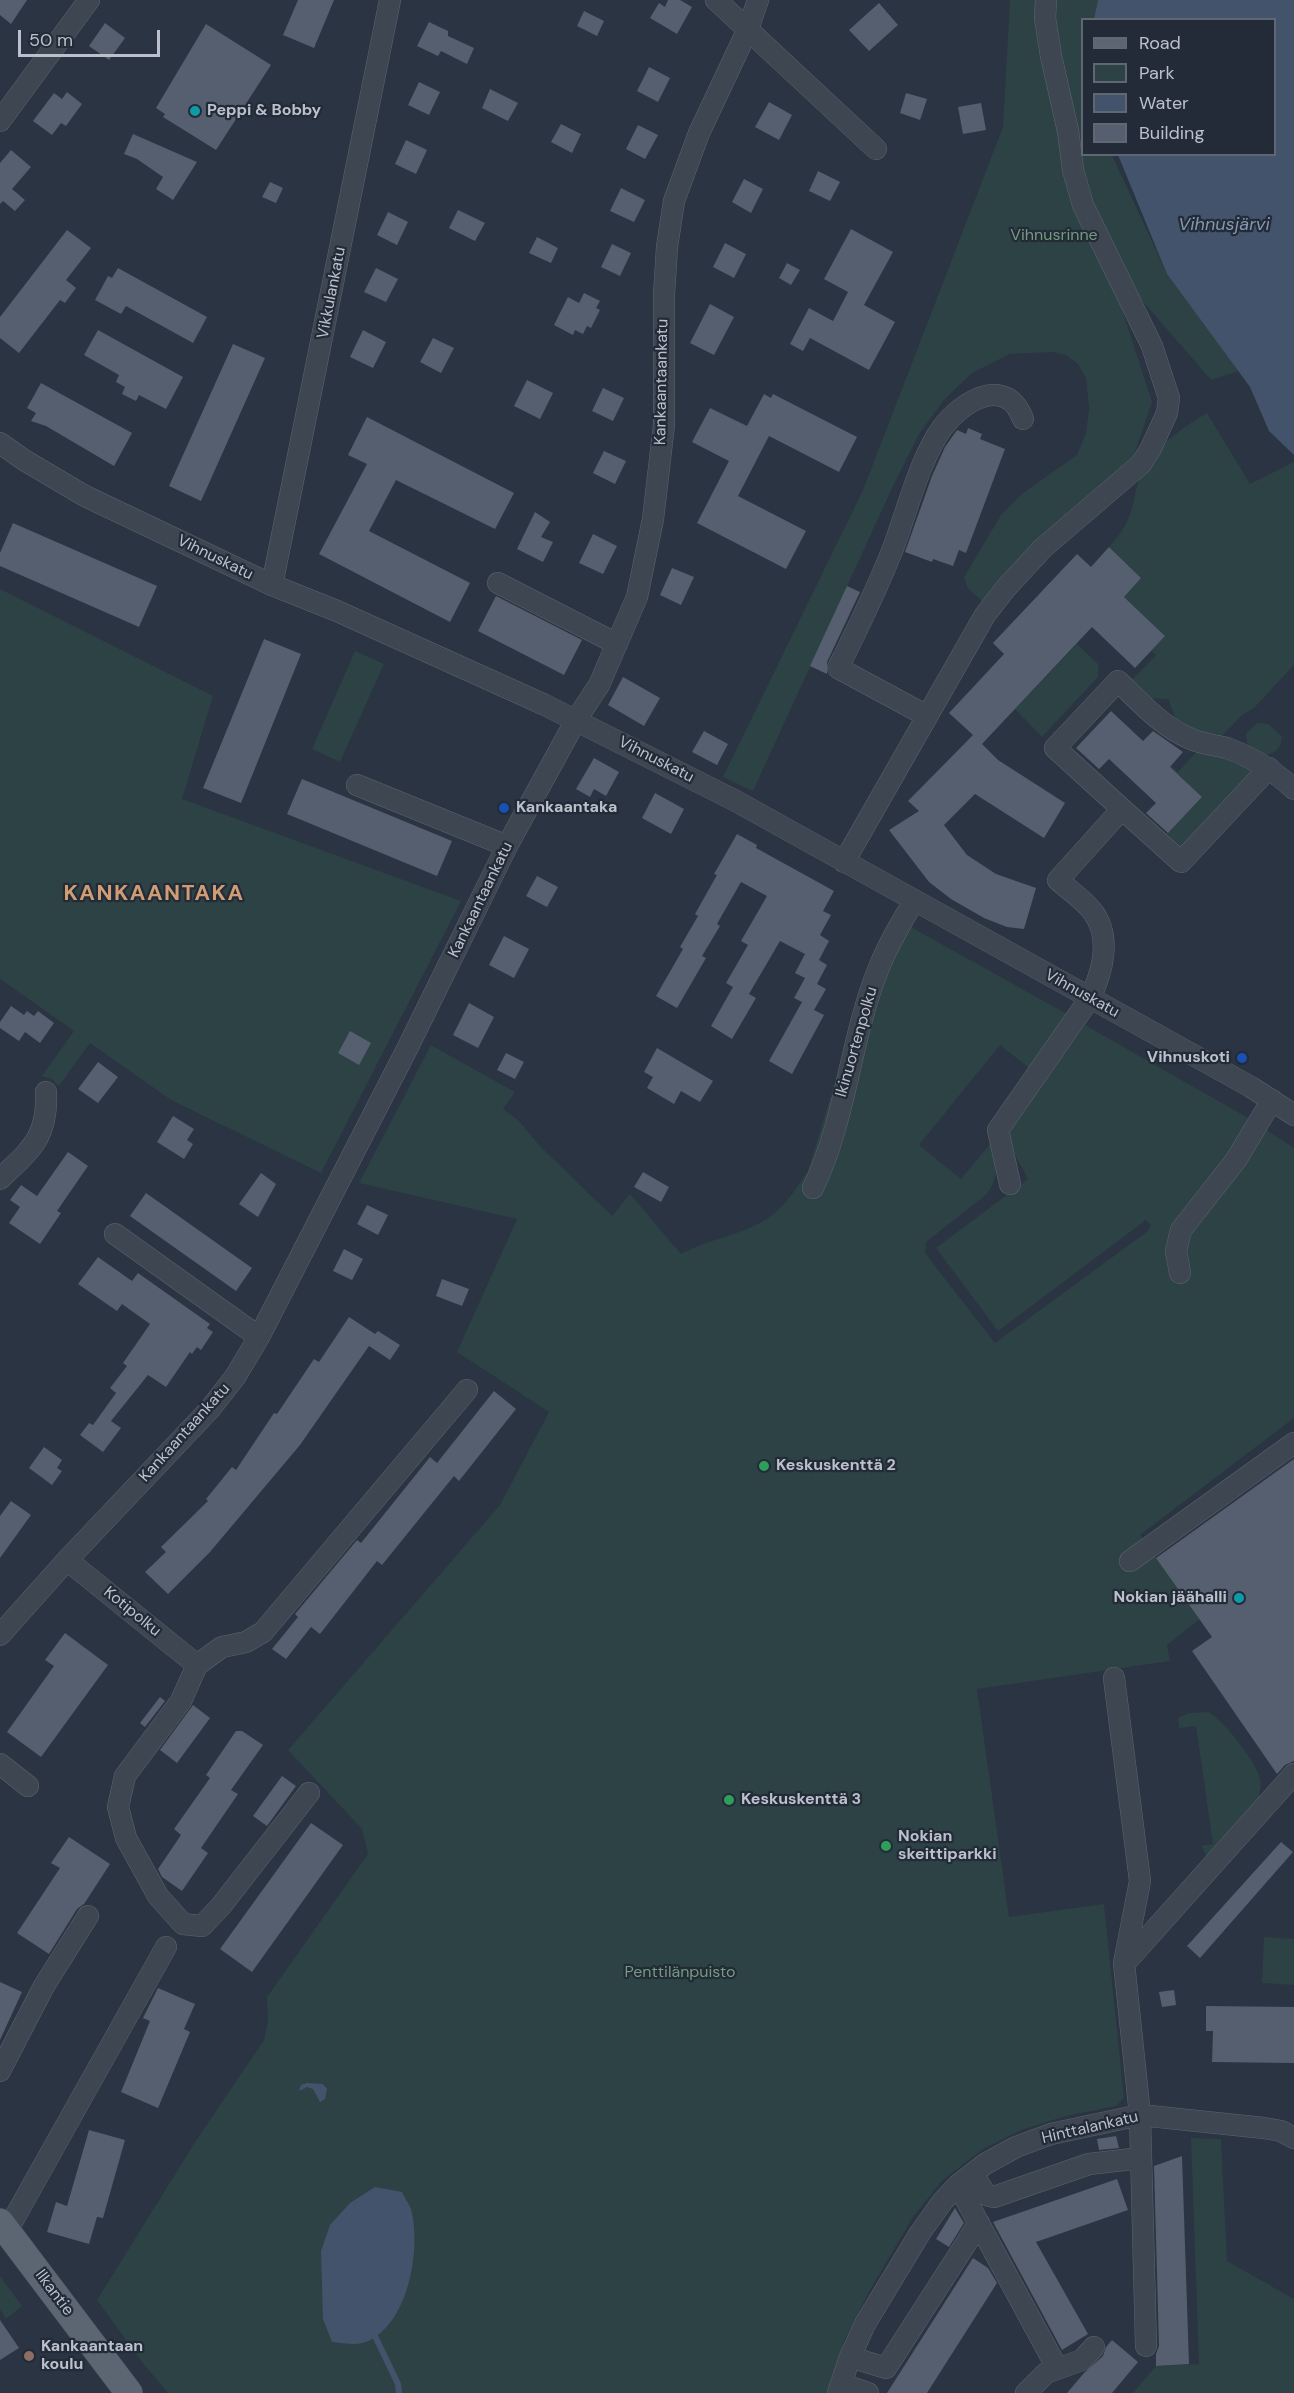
<!DOCTYPE html>
<meta charset="utf-8">
<style>
body{margin:0}
#map{position:relative;width:1294px;height:2393px;overflow:hidden;background:#2a3442;font-family:"DM Sans",sans-serif}
canvas{display:block}
.legend{position:absolute;left:1081px;top:18px;width:195px;height:138px;box-sizing:border-box;background:#222b37;border:2px solid #5f6773;margin:0;padding:8px 10px;list-style:none;font-size:18px;color:#bbc1cc}
.legend li{display:flex;align-items:center;gap:12px;height:30px}
.legend b{width:30px;border:2px solid #5f6773}
.scale{position:absolute;left:18px;top:30px;width:142px;height:27px;box-sizing:border-box;border:3px solid #bbc1cc;border-top:0;padding-left:8px;font-size:18px;line-height:21px;white-space:nowrap;color:#bbc1cc;-webkit-text-stroke:4px #222b37;paint-order:stroke}
</style>
<div id="map">
<canvas width="1294" height="2393"></canvas>
<ul class="legend">
<li><b style="height:8px;background:#5c6572"></b>Road</li>
<li><b style="height:16px;background:#2d4244"></b>Park</li>
<li><b style="height:16px;background:#43536b"></b>Water</li>
<li><b style="height:16px;background:#555f6f"></b>Building</li>
</ul>
<div class="scale">50 m</div>
</div>
<script>
const ctx = document.querySelector('canvas').getContext('2d');
ctx.lineJoin = 'round';
function paint(path, color) { ctx.fillStyle = color; ctx.fill(path, 'evenodd'); }
function trace(path, color, width, dash) { ctx.strokeStyle = color; ctx.lineWidth = width; ctx.lineCap = dash ? 'butt' : 'round'; ctx.setLineDash(dash || []); ctx.stroke(path); }
function drawText(font, color, halo, rows, align = 'center') {
  ctx.font = font + ' "DM Sans",sans-serif'; ctx.lineWidth = 4.5; ctx.setLineDash([]); ctx.textBaseline = 'middle'; ctx.strokeStyle = halo; ctx.fillStyle = color; for (const [text, x, y, turn = 0] of rows) {
    ctx.save(); ctx.translate(x, y); ctx.rotate((+turn || 0) * Math.PI / 180); ctx.textAlign = isNaN(turn) ? turn : align; if (halo) ctx.strokeText(text, 0, 0); ctx.fillText(text, 0, 0); ctx.restore();
  }
}
paint(new Path2D(`
 M1010,0H1098L1094,19L1082,20V154L1112,155L1167,274L1239,371L1211,380L1133,290L1118,297L1152,402L1133,458L989,599L982,601L967,587L964,577L1001,515L1023,493L1077,455L1086,433L1089,408L1086,378L1078,364L1066,355L1052,352L1010,354L972,373L944,400L919,434L894,484L753,791L723,777L863,490L1003,127Z
 M1207,413L1250,484L1294,462V665L1254,708L1242,715L1222,736L1216,740L1178,725L1168,699L1145,698L1129,683L1156,655L1151,651L1165,636L1124,597L1141,578L1109,547C1117,538 1125,528 1129,517C1135,503 1135,486 1142,472C1155,446 1182,428 1207,413Z
 M0,589L213,696L182,799L461,901L321,1173L171,1100L90,1043L59,1086L52,1079L42,1076L74,1031L0,979Z
 M1077,644L1098,664V677L1042,737L1015,709Z
 M355,651L384,664L340,762L312,749Z
 M1257,723L1269,724L1282,737C1281,749 1276,752 1265,756L1254,751L1247,743L1246,734Z
 M1199,749L1227,756L1257,771L1188,846H1180L1167,834L1202,797L1180,776H1161L1171,766L1178,772Z
 M895,918L1067,1014L1029,1068L1000,1045L919,1145L961,1179L991,1143C997,1164 1000,1175 987,1194L926,1242L925,1253L995,1343L1148,1231L1151,1225L1146,1220L998,1331L936,1248L1028,1179L1012,1149L1008,1123L1045,1081L1085,1025L1250,1119L1294,1148V1418L1140,1535L1200,1619L1167,1645L1170,1661L977,1689L1009,1917L1104,1904L1124,2098L1116,2106L1066,2116L1021,2130L983,2149L942,2181L913,2217L870,2290L844,2341L827,2393H168L145,2366L97,2300L197,2139L264,2040L268,2021L267,1997L368,1854L362,1829L288,1750L500,1505L549,1412L457,1352L517,1219L359,1183L431,1045L515,1092L503,1109L518,1120L540,1146L612,1216L630,1194L681,1254C711,1237 754,1234 779,1209C791,1197 799,1184 808,1171L872,960Z
 M1208,1712C1223,1719 1253,1759 1259,1775C1262,1783 1260,1791 1259,1798L1209,1858L1223,1885L1201,1846L1213,1844L1196,1726L1179,1728L1178,1718L1189,1713Z
 M1264,1937L1294,1939V1985L1262,1983Z
 M1191,2138L1221,2139L1227,2261L1294,2299V2393H1133L1156,2366L1199,2364Z
 M0,2276L22,2306L6,2319L0,2309Z`), '#2d4244');
paint(new Path2D(`
 M1098,0H1294V455L1269,431L1250,387L1167,274L1118,155L1274,154V20L1094,19Z
 M307,2083L323,2084L327,2089L325,2099L320,2102L313,2089L307,2087L299,2091L301,2085Z
 M375,2187L402,2192C405,2199 411,2206 412,2213C420,2251 409,2318 372,2339C360,2347 345,2343 332,2342L323,2319L321,2251L330,2225L350,2203Z`), '#43536b');
trace(new Path2D(`
 M375,2336L398,2384L399,2393`), '#43536b', 6);
paint(new Path2D(`
 M0,0H27L11,24L0,15Z
 M298,0H334L314,48L283,35Z
 M668,0H680L692,7L677,34L650,18L659,3L665,7Z
 M879,3L898,25L869,51L849,30Z
 M584,11L604,21L597,36L577,26Z
 M429,22L448,31V36L474,48L467,64L441,51L438,56L417,46Z
 M105,23L125,38L109,60L89,46Z
 M206,24L271,65L216,150L163,117L165,114L156,108Z
 M649,67L670,78L658,102L637,91Z
 M419,82L440,92L429,115L408,105Z
 M490,89L518,103L508,121L482,108Z
 M67,92L82,104L66,126L61,123L52,135L33,121L54,93L62,99Z
 M906,93L927,99L920,120L900,113Z
 M769,102L792,115L779,140L755,127Z
 M981,103L986,130L963,134L958,107Z
 M561,124L581,134L572,153L551,142Z
 M638,125L658,135L645,159L626,149Z
 M133,134L197,162L173,200L156,189L163,177L137,159L124,154Z
 M406,140L427,150L416,174L395,164Z
 M11,150L31,167L12,189L25,200L15,211L3,201L0,204V163Z
 M818,171L840,182L830,201L809,191Z
 M744,179L763,189L751,213L732,202Z
 M270,182L283,188L276,203L262,197Z
 M621,188L645,200L634,222L610,211Z
 M458,210L485,223L475,241L449,228Z
 M388,212L408,222L397,245L377,235Z
 M851,229L893,252L864,305L895,322L869,370L810,338L803,351L790,344L809,308L833,321L848,292L824,279Z
 M67,230L91,248L66,280L76,288L65,303L60,300L19,353L0,338V317Z
 M537,237L558,248L551,263L529,253Z
 M725,243L746,254L734,278L713,267Z
 M612,244L631,253L620,276L601,267Z
 M787,263L800,270L791,285L779,278Z
 M118,268L207,317L193,343L126,306L121,314L95,300L108,276L112,278Z
 M376,268L398,279L386,302L364,292Z
 M584,293L600,301L596,308L600,310L591,328L587,326L583,334L575,330L573,335L554,325L568,297L579,303Z
 M710,304L734,317L714,355L690,343Z
 M98,330L183,377L166,409L139,395L136,401L122,394L125,387L116,382L119,375L84,355Z
 M363,330L386,342L373,368L350,357Z
 M433,338L454,348L441,373L420,362Z
 M233,344L265,358L201,501L169,486Z
 M527,380L553,393L540,419L514,406Z
 M41,383L132,433L114,466L46,426L31,421L36,413L27,408Z
 M603,388L624,398L613,421L592,411Z
 M764,394L771,398L773,394L857,437L839,472L769,436L738,496L806,531L786,569L697,523L729,461L692,442L710,408L747,426Z
 M367,417L514,493L495,529L396,480L369,531L470,583L450,622L319,554L367,464L348,455Z
 M968,428L982,434L980,439L1005,449L966,553L959,550L953,566L933,559L932,562L905,552L932,476L945,447L957,430L966,434Z
 M604,451L626,461L615,484L593,473Z
 M535,512L550,522L541,537L553,542L543,562L517,549Z
 M13,523L157,586L139,627L0,566V553Z
 M593,534L617,546L603,574L579,563Z
 M1109,547L1141,578L1124,597L1165,636L1135,668L1092,627L982,744L998,760L1065,803L1044,838L975,794L944,825L967,855L996,874L1036,888L1024,929L1007,927L984,918L951,899L929,882L889,830L919,811L908,801L973,735L949,713L1004,654L993,643L1077,554L1091,567Z
 M672,568L694,577L681,605L660,595Z
 M847,586L860,592L827,662V674L810,666Z
 M496,596L582,640L564,675L478,631Z
 M264,639L301,654L241,803L203,788Z
 M623,677L660,698L644,726L608,705Z
 M1111,711L1143,741L1153,731L1183,752L1170,767L1202,797L1168,833L1146,813L1156,803L1109,759L1099,769L1076,748Z
 M704,731L728,744L717,765L692,752Z
 M594,758L619,772L606,796L594,789L590,797L576,789Z
 M302,779L452,841L437,876L287,814Z
 M655,793L684,809L671,834L642,818Z
 M737,834L757,845L756,848L834,891L823,911L831,915L820,935L829,941L819,960L827,965L817,984L826,989L814,1010L824,1015L792,1074L769,1061L802,1002L794,998L805,978L795,973L805,954L780,941L749,994L756,998L732,1039L711,1026L733,987L726,983L748,945L741,941L767,896L741,882L717,924L720,926L702,956L706,958L677,1008L656,996L683,949L680,947L698,916L695,914L717,875L714,874Z
 M537,876L558,887L547,907L526,896Z
 M504,936L529,949L514,978L489,965Z
 M469,1003L494,1017L478,1048L453,1035Z
 M11,1006L24,1015L27,1011L34,1016L38,1011L54,1023L40,1043L25,1032L19,1041L0,1028V1022Z
 M350,1031L371,1043L359,1065L338,1053Z
 M657,1048L713,1081L700,1102L681,1091L674,1104L647,1088L653,1077L644,1072Z
 M506,1053L524,1062L515,1079L497,1070Z
 M98,1062L118,1077L98,1103L78,1089Z
 M173,1116L194,1129L187,1140L193,1144L184,1159L157,1142Z
 M68,1152L88,1166L57,1211L61,1213L40,1244L9,1223L20,1207L10,1200L21,1185L37,1196Z
 M643,1172L669,1187L661,1202L634,1187Z
 M261,1173L276,1184L258,1217L239,1204Z
 M146,1193L252,1268L236,1291L130,1216Z
 M367,1205L388,1215L378,1235L357,1224Z
 M344,1249L363,1259L352,1280L333,1271Z
 M98,1257L132,1281L138,1273L210,1324L207,1328L213,1332L201,1350L197,1347L192,1354L190,1352L166,1387L148,1375L111,1421L121,1428L103,1452L80,1435L89,1423L93,1425L116,1393L110,1388L127,1366L123,1363L150,1324L122,1304L117,1311L78,1284Z
 M442,1279L469,1289L462,1306L436,1296Z
 M349,1317L375,1334L378,1331L400,1345L390,1360L369,1346L300,1445L210,1552L168,1594L145,1572L166,1552L161,1547L208,1501L206,1499L232,1467L236,1470L274,1413L277,1414L314,1359L319,1362Z
 M494,1391L516,1409L459,1481L454,1476L382,1565L377,1561L320,1634L311,1627L286,1659L272,1649L298,1617L295,1614L357,1540L361,1543L430,1457L437,1463Z
 M44,1447L62,1460L57,1468L62,1471L52,1485L29,1468Z
 M1294,1459V1761L1285,1765L1277,1774L1192,1651L1212,1637L1156,1558Z
 M11,1501L31,1515L0,1558V1516Z
 M65,1633L108,1665L41,1757L7,1732L54,1666L45,1660Z
 M160,1697L165,1701L145,1727L140,1723Z
 M193,1705L210,1718L177,1763L160,1750Z
 M236,1731H242L263,1745L231,1790L238,1794L201,1848L208,1853L182,1891L162,1877L158,1869L181,1835L174,1829L210,1778L206,1775Z
 M282,1776L296,1786L267,1826L253,1816Z
 M311,1823L343,1845L252,1972L220,1949Z
 M69,1837L110,1864L84,1904L77,1909L49,1954L17,1933L60,1868L51,1863Z
 M1281,1842L1293,1852L1200,1958L1187,1946Z
 M0,1982L22,1992L0,2040Z
 M158,1988L195,2004L184,2029L190,2032L158,2108L121,2092L150,2021L143,2018Z
 M1174,1990L1176,2005L1162,2007L1159,1992Z
 M1206,2006L1294,2007V2063L1212,2062L1213,2031H1206Z
 M89,2130L125,2140L103,2218L97,2217L89,2244L47,2232L56,2202L67,2206Z
 M1116,2136L1119,2148L1099,2150L1097,2139Z
 M1182,2156L1189,2364L1156,2366V2354L1159,2346L1154,2166Z
 M1117,2179L1128,2210L1036,2242L1088,2334L1062,2350L993,2222Z
 M955,2208L964,2223L949,2247L936,2239Z
 M973,2258L988,2268L997,2283L927,2393H887Z
 M0,2320L19,2348L0,2360Z
 M1112,2340L1138,2362L1112,2393H1067L1084,2373L1103,2356L1106,2347Z`), '#555f6f');
const minor = new Path2D(`
 M716,0L876,149
 M0,121L89,0
 M0,443L24,460L85,496L272,585L337,611L545,705L734,800L1251,1087L1294,1115
 M498,583L617,644
 M272,585L390,0
 M927,716L838,668C857,630 876,591 892,551C906,515 919,460 942,428C962,401 1006,374 1023,419
 M357,785L507,846
 M1122,809L1181,862L1269,768
 M844,862L985,615L1006,588L1043,548L1141,464L1151,448L1167,413L1169,398L1152,346L1083,205L1073,170L1068,131L1051,56L1045,18L1046,0
 M0,1179C31,1149 48,1138 46,1092
 M1010,1184L998,1130L1090,998C1102,973 1112,938 1093,912C1084,900 1069,890 1058,880L1122,809L1055,748L1118,681C1140,702 1162,727 1191,739C1202,744 1215,745 1227,748C1252,757 1274,771 1294,789
 M813,1188C846,1120 850,1040 878,970C887,946 901,923 914,901
 M115,1234L259,1337
 M1180,1273L1176,1251L1181,1230L1236,1160L1272,1100
 M67,1560L197,1665
 M1130,1561L1294,1443
 M0,1635L67,1560L210,1409L235,1377L259,1337L407,1049L507,846L576,720L599,685L637,597L653,519L664,425V295L667,247L674,201L699,133L748,29L758,0
 M1114,1678L1140,1881L1124,1963L1140,2115L1146,2346
 M0,1764L28,1786
 M309,1793L221,1906L202,1926L183,1924L158,1896L126,1838L118,1807L125,1776L181,1701L197,1665L222,1647L246,1642L263,1632L467,1390
 M1125,1963L1294,1774
 M0,2071L44,1986L88,1916
 M973,2174L986,2195L994,2197L1089,2164L1141,2158
 M958,2185L1057,2368
 M7,2231L166,1947
 M850,2357L886,2368L979,2223
 M841,2384L868,2393
 M838,2393L850,2357L865,2324L920,2233L942,2202L958,2185L985,2164L1016,2147L1051,2134L1140,2115L1264,2128L1281,2131L1294,2138
 M1026,2393L1046,2373L1082,2360L1094,2347`);
const major = new Path2D(`
 M0,2222L129,2393`);
trace(minor, '#5c646f', 22);
trace(major, '#474f5b', 28);
trace(minor, '#3e4652', 21);
trace(major, '#5c6572', 27);
for (const [x, y, r, color] of [
 [195,111,6,"#0f9aa8"],
 [504,808,6,"#1a4fb4"],
 [1242,1058,6,"#1a4fb4"],
 [764,1466,6,"#2e9e5b"],
 [1239,1598,6,"#0f9aa8"],
 [729,1800,6,"#2e9e5b"],
 [886,1846,6,"#2e9e5b"],
 [29,2356,6,"#8d6e63"]
]) { const dot = new Path2D(); dot.arc(x, y, r, 0, 2 * Math.PI); ctx.fillStyle = color; ctx.fill(dot); trace(dot, '#222b37', 2); }
drawText('bold 16px', '#bbc1cc', '#222b37', [
 ["Peppi & Bobby",207,111],
 ["Kankaantaka",516,808],
 ["Vihnuskoti",1230,1058,"right"],
 ["Keskuskenttä 2",776,1466],
 ["Nokian jäähalli",1227,1598,"right"],
 ["Keskuskenttä 3",741,1800],
 ["Nokian",898,1837],
 ["skeittiparkki",898,1855],
 ["Kankaantaan",41,2347],
 ["koulu",41,2365]
], 'left');
drawText('16px', '#749b7d', '#222b37', [
 ["Vihnusrinne",1054,236],
 ["Penttilänpuisto",680,1973]
]);
drawText('16px', '#bbc1cc', '#222b37', [
 ["Vikkulankatu",332,293,-79],
 ["Kankaantaankatu",662,382,-89],
 ["Vihnuskatu",215,558,26],
 ["Vihnuskatu",656,760,27],
 ["Kankaantaankatu",481,900,-64],
 ["Vihnuskatu",1082,994,29],
 ["Ikinuortenpolku",857,1042,-74],
 ["Kankaantaankatu",185,1433,-48],
 ["Kotipolku",132,1612,39],
 ["Hinttalankatu",1090,2128,-13],
 ["Ilkantie",54,2293,53]
]);
drawText('italic 18px', '#8597b0', '#222b37', [
 ["Vihnusjärvi",1224,225]
]);
ctx.letterSpacing = '1.5px';
drawText('bold 22px', '#cf9c73', '#222b37', [
 ["KANKAANTAKA",154,894]
]);
ctx.letterSpacing = '0px';
</script>
